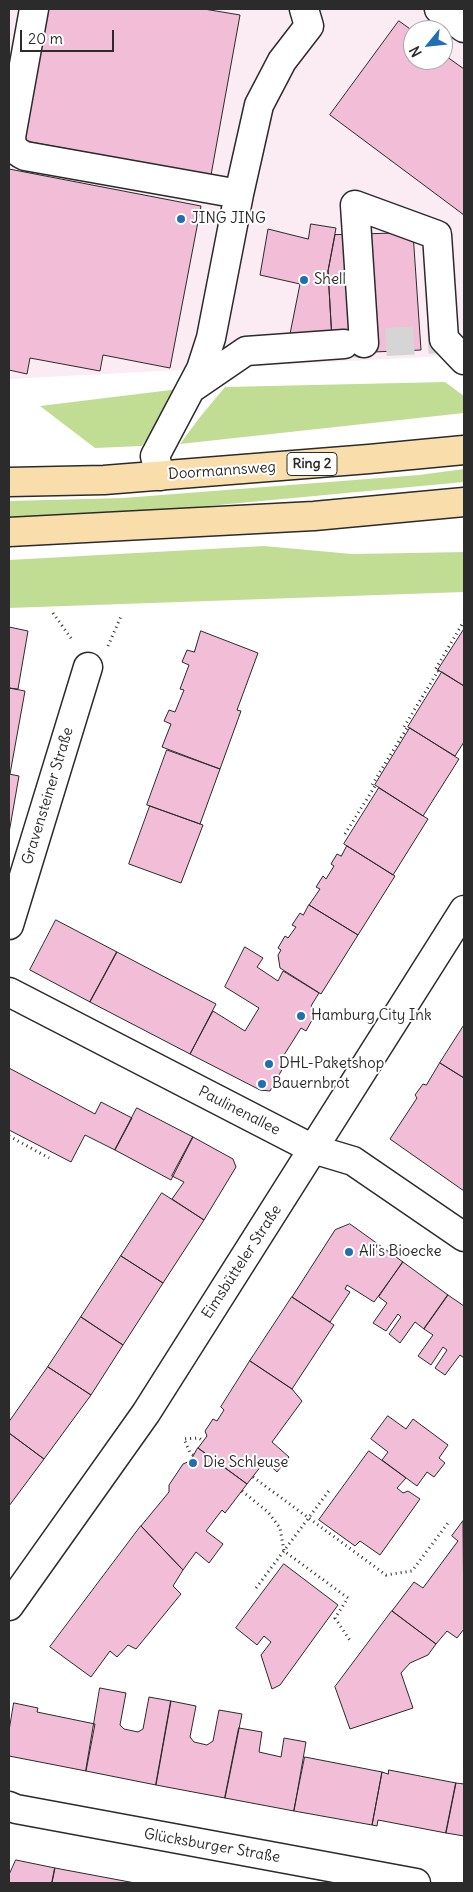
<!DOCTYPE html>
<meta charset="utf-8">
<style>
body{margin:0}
#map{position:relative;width:473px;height:1892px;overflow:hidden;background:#fff;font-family:Delius,sans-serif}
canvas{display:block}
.frame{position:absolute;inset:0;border:10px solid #2b2b2b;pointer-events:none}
.north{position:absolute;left:403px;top:20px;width:50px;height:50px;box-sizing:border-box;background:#fff;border:1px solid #aaa;border-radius:50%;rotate:242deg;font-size:14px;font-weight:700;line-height:20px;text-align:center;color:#2b2b2b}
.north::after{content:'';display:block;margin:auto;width:18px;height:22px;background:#1f6fb2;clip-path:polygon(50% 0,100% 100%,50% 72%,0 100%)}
.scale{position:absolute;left:20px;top:30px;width:94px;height:22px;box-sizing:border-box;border:2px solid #2b2b2b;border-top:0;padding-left:6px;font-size:15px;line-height:18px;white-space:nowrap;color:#2b2b2b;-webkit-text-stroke:4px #fff;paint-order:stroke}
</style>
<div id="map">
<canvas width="473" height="1892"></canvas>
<div class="frame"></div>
<div class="north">N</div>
<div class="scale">20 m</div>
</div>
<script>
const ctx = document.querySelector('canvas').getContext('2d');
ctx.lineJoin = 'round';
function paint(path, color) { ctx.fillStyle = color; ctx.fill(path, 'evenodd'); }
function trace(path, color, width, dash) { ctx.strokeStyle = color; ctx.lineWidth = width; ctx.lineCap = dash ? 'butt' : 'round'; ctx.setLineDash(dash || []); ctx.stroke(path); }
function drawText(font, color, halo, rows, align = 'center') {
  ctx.font = font + ' Delius,sans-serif'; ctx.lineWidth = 4; ctx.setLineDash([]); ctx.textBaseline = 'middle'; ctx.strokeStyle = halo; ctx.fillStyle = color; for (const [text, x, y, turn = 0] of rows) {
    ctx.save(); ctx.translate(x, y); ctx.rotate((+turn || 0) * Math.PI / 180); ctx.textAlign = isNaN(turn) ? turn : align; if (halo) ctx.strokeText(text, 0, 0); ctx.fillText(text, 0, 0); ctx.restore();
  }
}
paint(new Path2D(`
 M9,9H464V355L9,379ZM413,30H443V60H413Z`), '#fbebf3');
paint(new Path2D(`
 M445,382L464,396V413L180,444L200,417L225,387Z
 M179,389L142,446L95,448L40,406Z
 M464,469V482L197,507L65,517H9V501L123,498L419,475Z
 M264,546L352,554L464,552V592L9,608V560Z`), '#c1dd94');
const building = new Path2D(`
 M48,9H204L240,15L211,175L25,141Z
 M399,21L413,31V60H443V54L464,69V215L330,115Z
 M9,169L201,206L170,368L103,355L100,371L30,358L27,374L9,370Z
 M311,224L336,228L328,271L332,340L289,339L300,284L260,275L268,229L308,239Z
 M413,233L421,350L373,352L332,340L328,271L335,235Z
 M9,627L28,631L18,689L9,688Z
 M464,629V686L438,670Z
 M201,631L258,653L237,710L241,711L220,769L162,747L171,724L164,721L169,710L175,712L184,690L180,689L189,665L182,662L187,650L194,652Z
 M442,672L464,686V742L455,756L408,727Z
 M9,688L25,691L10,774H9Z
 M410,728L459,759L423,816L375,785Z
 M167,750L220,769L200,824L147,805Z
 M9,774L19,776L9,833Z
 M379,788L428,819L393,875L344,844Z
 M150,806L203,825L181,883L129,864Z
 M347,846L395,876L358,935L309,905L320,889L316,887L323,876L326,879L334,866L331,864L337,854L341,856Z
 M309,905L358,935L321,994L280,968L278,955L281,950L278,948L285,936L288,938L296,927L292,925L300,913L303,915Z
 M56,920L117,952L90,1002L30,970Z
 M245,947L263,958L257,967L278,981L283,971L319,993L311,1006L316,1013L306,1031L301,1028L279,1063L284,1066L270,1091L260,1090L190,1054L213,1011L245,1031L259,1008L225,987Z
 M117,952L216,1004L190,1054L90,1002Z
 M464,1025V1078L440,1063Z
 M440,1063L464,1078V1191L390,1139L417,1098L415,1095L423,1084L426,1085Z
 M9,1068L95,1114L101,1102L132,1118L115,1150L85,1135L71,1162L9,1130Z
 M137,1108L193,1137L171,1180L115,1150Z
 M193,1137L233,1159L236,1167L204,1220L172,1199L184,1182L172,1176Z
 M162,1193L204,1220L163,1283L121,1256Z
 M350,1224L403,1262L374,1302L347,1285L345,1289L350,1292L330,1322L292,1297L335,1230Z
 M121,1256L163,1283L123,1345L81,1317Z
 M403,1262L448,1295L424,1329L415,1322L400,1343L389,1334L401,1317L398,1314L386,1331L373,1323L387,1303L379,1297Z
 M448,1295L464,1306V1358L460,1355L445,1375L435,1368L447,1350L443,1347L431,1365L418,1356L433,1335L424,1329Z
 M292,1297L334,1325L292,1389L250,1361Z
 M81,1317L123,1345L91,1395L48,1367Z
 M250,1361L292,1389L302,1401L272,1442L289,1457L277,1472L265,1461L247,1484L198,1448L207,1436L205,1431L213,1419L217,1421L224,1410L221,1407Z
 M48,1367L91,1395L44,1459L9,1433V1422Z
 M388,1416L406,1429L413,1419L448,1445L439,1458L445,1463L434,1477L427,1472L417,1486L382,1460L388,1452L371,1439Z
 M9,1433L44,1459L9,1506Z
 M198,1448L247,1484L225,1513L222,1510L206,1531L223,1544L209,1563L196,1552L183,1570L141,1526L169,1492V1485L183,1464L190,1461Z
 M369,1451L406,1478L397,1488L403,1493L408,1491L420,1499L380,1555L360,1541L355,1546L319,1520Z
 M463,1521L464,1629L457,1638L447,1631L436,1644L392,1611L414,1582L423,1588L458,1541L452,1536Z
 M141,1526L183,1570L173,1586L181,1594L136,1649L128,1645L117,1657L110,1651L91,1677L50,1647Z
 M284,1564L338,1605L280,1685L272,1689L261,1655L271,1642L264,1636L257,1645L236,1628Z
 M392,1611L436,1644L428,1655L410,1663L401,1673L413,1708L350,1729L335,1687Z
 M100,1688L126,1693L120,1725L124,1729L138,1732L143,1729L149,1697L171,1701L156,1785L86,1771Z
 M171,1701L196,1706L190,1737L194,1742L207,1745L213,1741L219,1710L242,1714L225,1798L156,1785Z
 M14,1703L38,1708L37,1712L95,1724L86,1771L9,1756V1731Z
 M239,1728L262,1732L259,1752L281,1757L284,1738L306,1742L294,1811L225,1798Z
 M305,1757L382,1772L372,1825L294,1811Z
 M389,1770L456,1783L446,1833L378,1820L377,1826L372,1825L382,1772L388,1774Z
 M456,1783L464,1784V1836L446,1833Z
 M16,1860L55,1868L52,1883H9V1875Z
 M55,1868L135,1883H52Z`);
paint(building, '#f2bdd7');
trace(building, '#2b2b2b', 1);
trace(new Path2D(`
 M344,344L444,339`), '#d5d5d5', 28, [28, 14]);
const minor = new Path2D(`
 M34,9L11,137C12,148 15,151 25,156L239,194
 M439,9L464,28
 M364,343L355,205L437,235L444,339L464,360
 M192,388L246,351L344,344
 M160,476L155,456L201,369L211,338L239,194L259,105L282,61L309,26L304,9
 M9,925L88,667
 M9,992L313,1149L353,1161L464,1237
 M9,1606L146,1413L464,910
 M9,1806L16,1809L416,1883`);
const major = new Path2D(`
 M9,482L104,480L369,459L464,450
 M9,532L314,516L464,502`);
trace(minor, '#2b2b2b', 31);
trace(major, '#2b2b2b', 31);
trace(new Path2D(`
 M53,613L73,641
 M108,646L122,614
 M345,834L375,786L372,785L407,728L404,727L438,671L435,670L464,621
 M9,1136L49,1158
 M193,1455L190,1453L184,1439L199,1438L203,1441
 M253,1477L386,1575L412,1571L448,1523
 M242,1491L268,1512L280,1528L284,1551L348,1598L335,1618L351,1642
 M256,1588L331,1488`), '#2b2b2b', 3, [1, 4]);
trace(minor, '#fff', 28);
trace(major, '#f9deab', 28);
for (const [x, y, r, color] of [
 [181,219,5,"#1f6fb2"],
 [304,280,5,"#1f6fb2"],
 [301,1016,5,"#1f6fb2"],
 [269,1064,5,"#1f6fb2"],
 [262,1084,5,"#1f6fb2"],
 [349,1252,5,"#1f6fb2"],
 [193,1463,5,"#1f6fb2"]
]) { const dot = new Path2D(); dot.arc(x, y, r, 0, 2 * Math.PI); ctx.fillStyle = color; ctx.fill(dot); trace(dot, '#fff', 2); }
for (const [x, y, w] of [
 [312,464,50]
]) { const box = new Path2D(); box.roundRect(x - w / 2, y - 11.5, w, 23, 4); ctx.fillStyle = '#fff'; ctx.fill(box); trace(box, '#2b2b2b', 1); }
drawText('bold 14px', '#2b2b2b', null, [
 ["Ring 2",312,464]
]);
drawText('15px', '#2b2b2b', '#fff', [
 ["JING JING",191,219],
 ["Shell",314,280],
 ["Hamburg City Ink",311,1016],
 ["DHL-Paketshop",279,1064],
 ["Bauernbrot",272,1084],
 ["Ali's Bioecke",359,1252],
 ["Die Schleuse",203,1463]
], 'left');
drawText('15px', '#2b2b2b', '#fff', [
 ["Doormannsweg",222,471,-4],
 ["Gravensteiner Straße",48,796,-73],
 ["Paulinenallee",239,1111,27],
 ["Eimsbütteler Straße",242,1262,-57],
 ["Glücksburger Straße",212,1846,10]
]);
</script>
